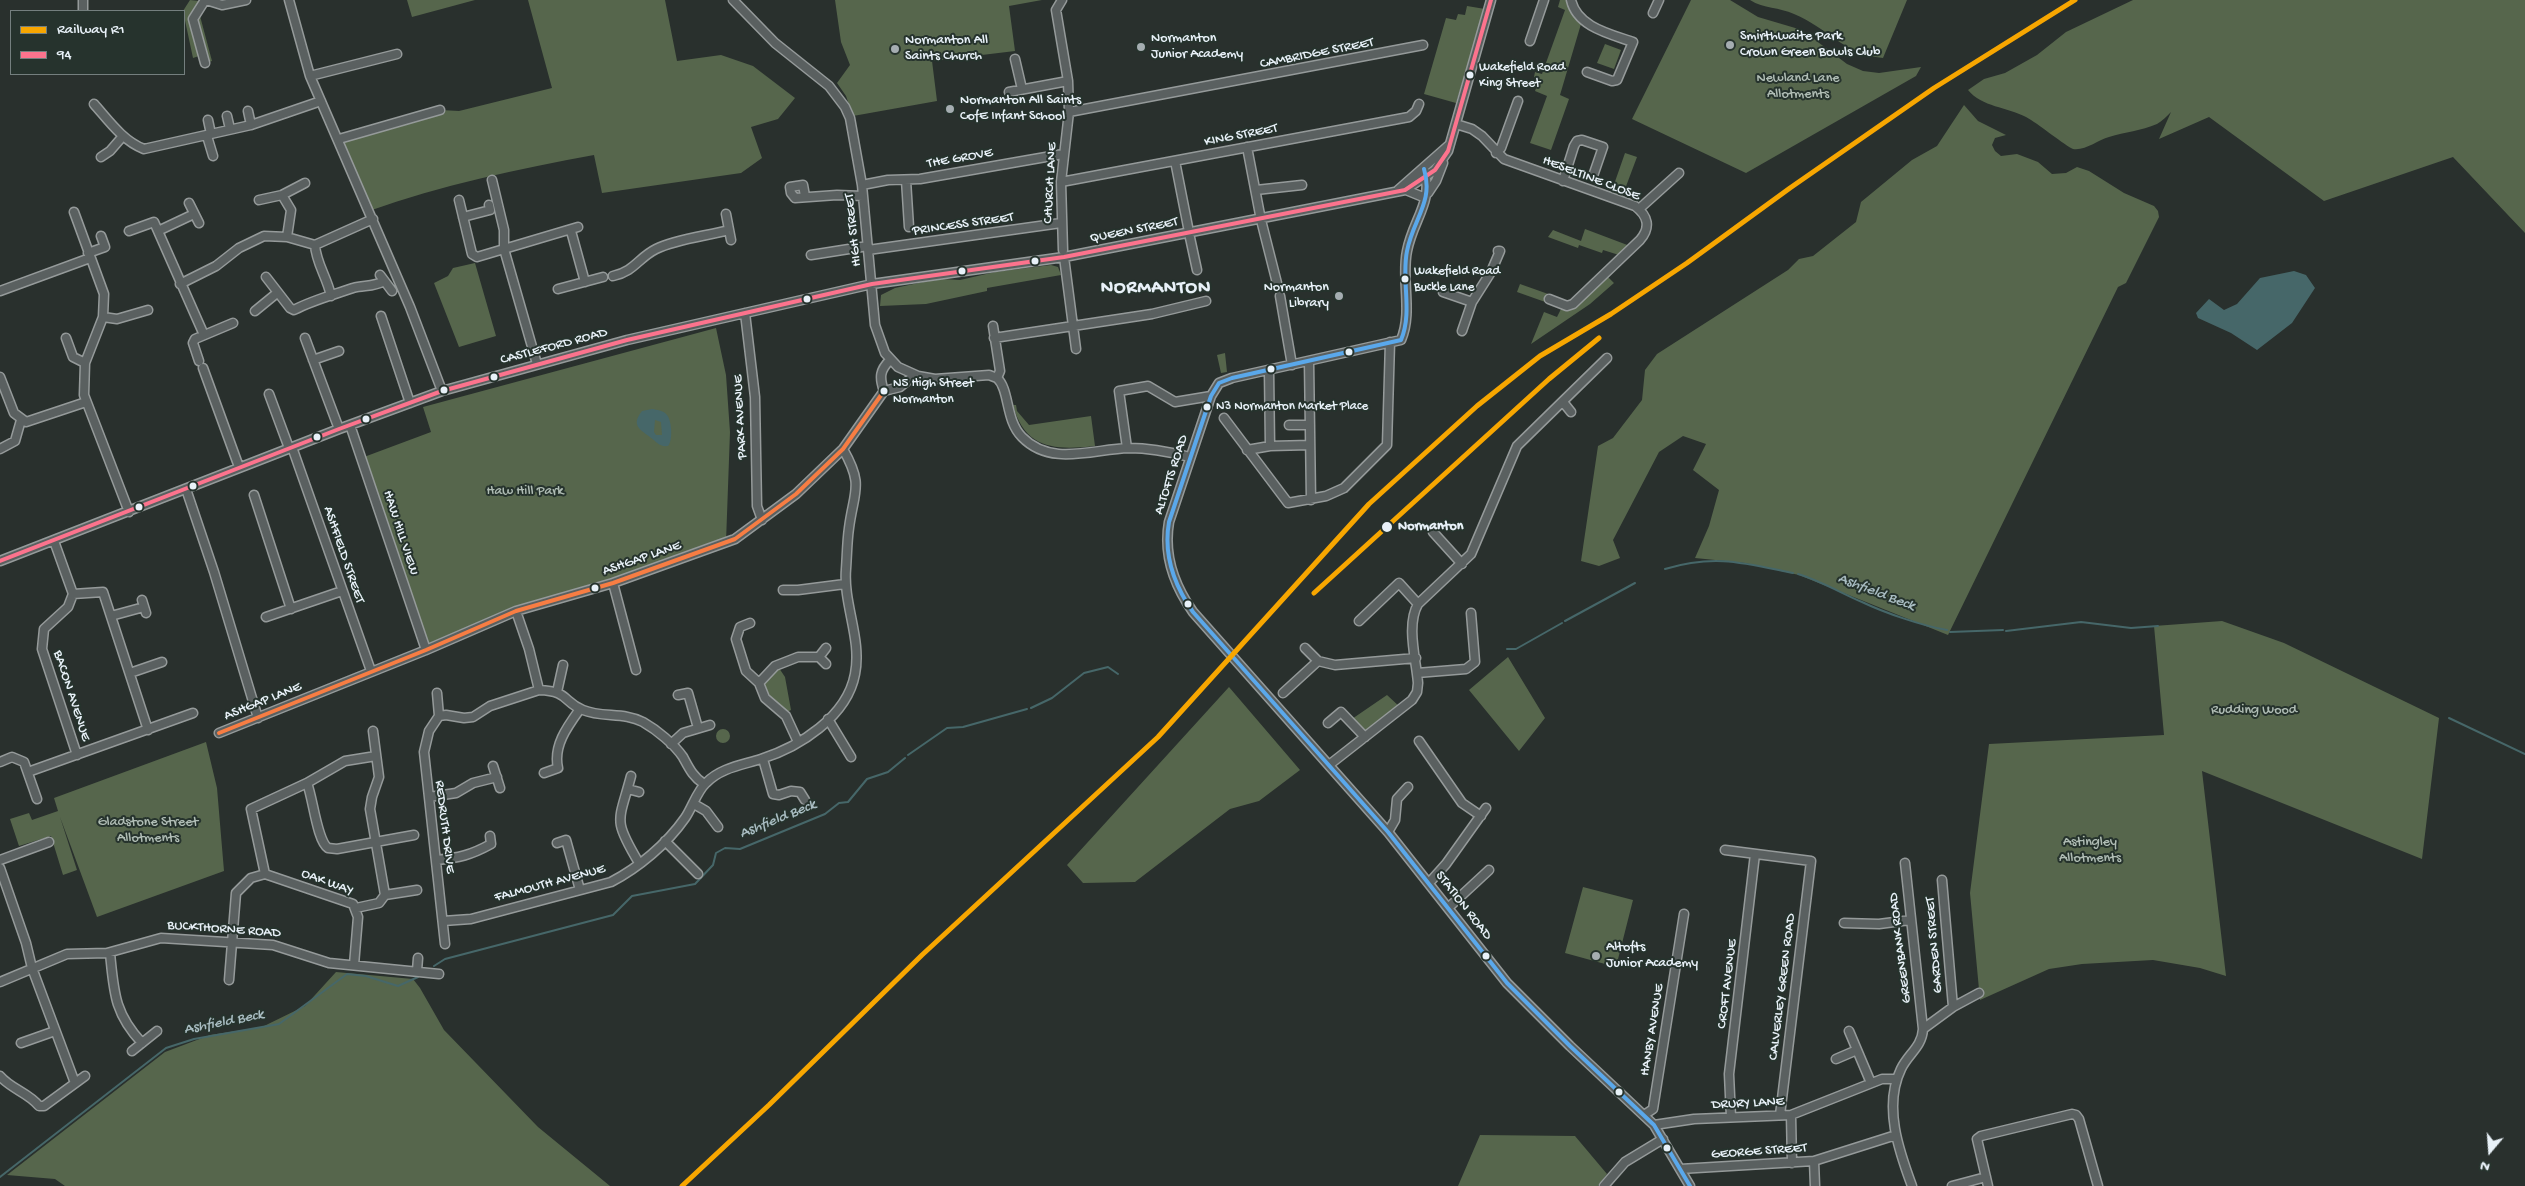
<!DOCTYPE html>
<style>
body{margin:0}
#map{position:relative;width:2525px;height:1186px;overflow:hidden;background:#29302d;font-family:"Gochi Hand",sans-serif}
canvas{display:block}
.legend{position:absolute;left:10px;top:10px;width:175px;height:65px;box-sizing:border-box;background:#26332d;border:1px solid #747f7e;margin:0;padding:6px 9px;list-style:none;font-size:15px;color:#e8f1f8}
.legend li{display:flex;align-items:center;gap:10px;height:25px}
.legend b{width:25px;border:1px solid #747f7e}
.north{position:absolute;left:2465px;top:1126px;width:50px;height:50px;-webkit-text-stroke:4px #26332d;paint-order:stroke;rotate:198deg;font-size:14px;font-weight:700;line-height:20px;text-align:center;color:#e8f1f8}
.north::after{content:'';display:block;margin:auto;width:18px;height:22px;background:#e8f1f8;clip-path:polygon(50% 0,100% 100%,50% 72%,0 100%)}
</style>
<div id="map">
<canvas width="2525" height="1186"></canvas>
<ul class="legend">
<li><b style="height:6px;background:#f7a600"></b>Railway R1</li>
<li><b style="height:6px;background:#fc738d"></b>94</li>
</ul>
<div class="north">N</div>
</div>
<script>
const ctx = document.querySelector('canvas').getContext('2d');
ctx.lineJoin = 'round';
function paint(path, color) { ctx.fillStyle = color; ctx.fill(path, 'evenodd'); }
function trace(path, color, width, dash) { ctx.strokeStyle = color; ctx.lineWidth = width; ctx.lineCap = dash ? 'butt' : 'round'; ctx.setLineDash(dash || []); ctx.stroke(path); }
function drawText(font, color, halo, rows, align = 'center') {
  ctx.font = font + ' "Gochi Hand",sans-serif'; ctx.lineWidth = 4; ctx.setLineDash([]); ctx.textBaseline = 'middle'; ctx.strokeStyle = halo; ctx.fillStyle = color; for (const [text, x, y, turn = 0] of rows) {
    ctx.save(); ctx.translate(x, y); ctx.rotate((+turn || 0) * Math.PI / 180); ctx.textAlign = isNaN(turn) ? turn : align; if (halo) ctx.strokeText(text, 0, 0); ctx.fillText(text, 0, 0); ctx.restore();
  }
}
paint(new Path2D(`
 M190,0L209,2L200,16L212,61L205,63L202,55L193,58L183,11Z
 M407,0H475L412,17Z
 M528,0H665L677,61L721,55L753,66L795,98L778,119L751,127L762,158L741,173L602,193L594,155C519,169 441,185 369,211L339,139L440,110L459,111L552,88Z
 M835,0H1042L1009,6L1015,51L932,61L937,101L853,116L846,96L837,83L850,65L841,42Z
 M1560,0H1569L1570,10L1581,24L1560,95L1569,99L1551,150L1530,143L1547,96L1535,91L1539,80L1534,77L1535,72L1542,74L1565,10L1558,7Z
 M1691,0H1730L1758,17L1802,30L1847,64L1863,71L1879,73L1921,67L1916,76L1746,173L1632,119Z
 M1750,0H1907L1883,58C1843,54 1828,28 1794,14C1779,7 1764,9 1750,0Z
 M2133,0H2525V233L2453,157L2324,201L2209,117L2159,139L2171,112C2167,116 2162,121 2157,124C2141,131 2125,132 2109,137C2098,140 2085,151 2073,149C2067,147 2036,122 2026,117C2007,107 1982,107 1968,90L1984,79L2005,73L2037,55L2066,32Z
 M1467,6L1485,9L1456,103L1424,94L1446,18L1456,20L1458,14L1465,15Z
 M1605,44L1621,50L1614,69L1597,63Z
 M1964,105L1978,121L2006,135L1995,138L1992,145L1995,151L2001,156L2017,154L2038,162L2052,174L2066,173L2077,167L2089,171L2124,193L2154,206L2158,211L2159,217L2126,283L2118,287L1948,635L1799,575L1745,563L1695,558L1709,526L1719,490L1693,470L1706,444L1683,436L1659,452L1613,540L1620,558L1599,566L1581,561L1598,446L1613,438L1642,400L1645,370L1657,354L1788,270L1799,259L1813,256L1856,222L1861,202L1912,160L1937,146Z
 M1625,153L1637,157L1622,197L1611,193Z
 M1585,229L1630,246L1619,255L1603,250L1602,253L1579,245L1578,248L1548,237L1553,230L1581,241Z
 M475,263L496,336L459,347L434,283L448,276L453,268Z
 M1051,265L1058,267L1061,275L987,288V291L926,304L880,306L881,295L895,288L923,282L942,279L960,280L995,272Z
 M1605,274L1614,283L1590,304L1531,344L1544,312L1557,317L1561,309H1564Z
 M1520,284L1551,295L1548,303L1517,292Z
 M716,328L726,375L730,432L726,542L628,575L517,607L431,646L428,644L364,457L431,432L423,407Z
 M1225,353L1227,372L1221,373L1217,355Z
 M1013,405H1016L1017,411L1029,425L1091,416L1095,446C1056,450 1025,450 1013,405Z
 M2222,621L2284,643L2439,718L2422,859L2202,771L2226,976L2200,968L2153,960L2082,964L2049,969L1980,1000L1970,893L1989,744L2164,735L2154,626Z
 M1508,657L1545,718L1519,751L1469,690Z
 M779,668L785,677L791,710L787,712L767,694L762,683Z
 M1229,687L1300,770L1259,801L1230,809L1135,882L1083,883L1067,865Z
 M1387,695L1401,708L1365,737L1349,721Z
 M716 736a7 7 0 1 1 14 0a7 7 0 1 1-14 0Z
 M206,742L217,788L224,871L97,917L60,817L77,870L63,875L51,836L19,846L10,819L29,813L32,820L58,811L54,798Z
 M1583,887L1633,900L1616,967L1565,953Z
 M336,972L413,979L420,988L444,1030L538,1127L610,1186H65L55,1179L7,1175L165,1052L210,1035L262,1027L305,1006Z
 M1480,1135L1575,1136L1607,1174L1598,1186H1458Z`), '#56664c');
paint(new Path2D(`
 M2294,271L2306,275L2315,288L2292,323L2257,350L2231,333L2198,318L2196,313L2209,299L2224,310L2237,304L2260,278Z
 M652,409C657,410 663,410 667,415C672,421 673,441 668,446C659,447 657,442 650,437C639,429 631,425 642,411ZM655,420L661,422L662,435H656L654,432Z`), '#466769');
trace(new Path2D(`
 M1665,569C1715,554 1744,563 1793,573
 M1798,574C1821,581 1841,593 1862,602C1885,613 1923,626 1947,630
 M1565,621L1635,583
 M2006,631L2081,622L2131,628L2158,626
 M1950,632L2003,630
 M1507,649H1516L1562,623
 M1031,708L1052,698L1084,673L1108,667L1118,674
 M2449,718L2525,754
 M908,755L947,728L963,727L1027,709
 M434,966L445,959L613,915L632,896L695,884L713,865L716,853L725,848L740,849L825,814L839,803L848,802L867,779L888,772L905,758
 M0,1177L166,1048L194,1039L279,1024L347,974L366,976L398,986L418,977`), '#466769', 2);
const minor = new Path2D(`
 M206,0L222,5L246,0
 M289,0L310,76L410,307L442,391
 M733,0L775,43L829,86L845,107L850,118L862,185L875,325L885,353L898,367L918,376L935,379L989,375L997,378
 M1062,0L1056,10L1068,81L1069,112L1061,182L1063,250
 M1571,0C1577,27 1610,34 1633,42L1617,80L1612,81L1587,72
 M83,11V0
 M1653,13L1659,0
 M1530,41L1544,0
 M1015,59L1022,89
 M205,63L193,19L205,0
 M310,76L397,54
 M1009,92L1068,81
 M94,104C109,121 123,141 144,149L251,125L321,101
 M248,111L251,125
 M1069,112L1423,45
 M227,116L230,129
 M208,120L211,134
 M1456,124L1472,129L1482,136L1504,159L1635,206C1648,216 1651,227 1640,240L1573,304L1567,306L1549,299
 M207,136L213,156
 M339,139L440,110
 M1247,147L1261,220L1278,287
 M1496,153L1501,148L1518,101
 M101,157L110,151L123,136
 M1175,161L1188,227
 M1424,169C1434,202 1413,219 1407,251C1401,280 1413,312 1401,340L1232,378L1219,383L1211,396L1169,522C1163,556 1174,585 1193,612L1388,832L1507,983L1570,1046L1654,1125L1690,1186
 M492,180L504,230V249L537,364
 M906,180L909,227
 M1563,181L1574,146L1577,141L1582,140L1603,147L1593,176
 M1061,182L1409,117L1416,111L1419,104
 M862,185L888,180L920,179L1063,154
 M1256,190L1302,185
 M1398,190L1449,145
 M1406,190L1423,197
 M1428,193L1436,181L1443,163
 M282,195L291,210L287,237
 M805,196L803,185L790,187L791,193L795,198L837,195L863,196
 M259,200L282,195L305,183
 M459,200L472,254L477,257L578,227
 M189,203L199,223
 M1639,209L1679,173
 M74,212L104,294L103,317L85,363L84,395L129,512
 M726,214L731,240
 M463,217L490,210L489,205
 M129,231L154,222L204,335
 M158,231L194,214
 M571,231L585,282
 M1189,233L1197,270
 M315,245C316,263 327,277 331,296
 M868,250L1061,223
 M88,253L105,247L101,236
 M811,255L868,246
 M1064,257L1076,349
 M380,275L392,291
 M613,276C635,271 638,258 656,249C676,239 707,236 729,230
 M266,277L290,308L294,310C313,300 333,295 353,288C364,285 374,287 384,281
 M180,284L216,266L239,248L264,236L287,237L315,245L373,219
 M558,289L603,277
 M0,291L90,258
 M1443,292L1472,302
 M1280,296L1292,365
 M255,311L277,293
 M745,313L755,397L757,506L762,520
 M381,316L410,403
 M103,317L117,319L148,310
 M993,326L1000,371L997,378
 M1462,331L1472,302L1491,272L1500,251H1498
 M66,338L73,357L85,363
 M305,338L339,429
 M994,338L1152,314L1206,301
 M313,360L339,351
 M199,361L193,343L195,339L233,323
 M1309,361L1311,500
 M203,368L239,467
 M1269,370L1270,446
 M0,377L14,413L26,422L86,402
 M997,378C1010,390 1005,420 1022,437C1051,467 1093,449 1129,448C1150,448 1170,452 1190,457
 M884,391L900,387L915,375
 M884,391C879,377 880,370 890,360
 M269,394L289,448
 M1563,402L1571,412
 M1224,418L1288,503L1326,496L1344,488L1387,445L1390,342
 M350,425L426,650
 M1289,425H1310
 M292,447L371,671
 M1127,448L1119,391L1148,386L1175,402L1211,396
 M0,449L15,441L21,420
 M1247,450L1270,446L1310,445
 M186,489L214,572L258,718
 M254,495L291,609
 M1433,532L1462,564
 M54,541L73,594L68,607L44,629L42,649L77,755
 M0,561L339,429L442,391L627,340L872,284L1064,257L1405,190L1435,170L1448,151L1491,0
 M613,583L636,670
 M783,590H798L845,584
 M73,594L103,592L148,730
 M142,600L146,613
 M516,611L529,649L539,690C569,691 563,702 583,710C602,718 624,712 643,722C657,730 674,744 683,757C689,768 693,777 704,784
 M111,616L144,607
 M266,617L342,591
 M1359,621L1399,583L1418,604
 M750,623L740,627L736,639L746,671L759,683L765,698L786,716L798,742
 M1305,648L1318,661
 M819,657L826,648
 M130,673L162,662
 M1417,673L1466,669L1475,662L1471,613
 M759,683L775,666L798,657H819L826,664
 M557,692L563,665
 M437,693L439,716
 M1283,693L1318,661L1335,665L1416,658
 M678,695L688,693L698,728
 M828,719L851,757
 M1328,723L1341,712L1365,737
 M219,733L426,650L516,611L613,583L735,539L796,494L843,449L884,391
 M1419,741L1462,803L1481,816
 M671,744L683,733L710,725
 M763,759L773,794L779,795L791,791L800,792L805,800
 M0,762L12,757L24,762L37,799
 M1329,765L1412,700L1417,692L1418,683C1416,659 1406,625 1418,604L1471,554L1517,446L1607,358
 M493,766L500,788
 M28,772L193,713
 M544,773L558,768C553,746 567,727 580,709
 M631,776C619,822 612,818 639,863
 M307,783C313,798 317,841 328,848L337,849L414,835
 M628,789L639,792
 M429,797L456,793L473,783L497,777
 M694,804L706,811L718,827
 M1388,832L1395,820L1397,799L1408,787
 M665,841L698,874
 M557,843L566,840L580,890
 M1725,850L1811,861L1780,1115
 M0,860L49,842
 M436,860C459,858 471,855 491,844L490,836
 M1905,863L1923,1029
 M0,868L26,943L32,968L75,1083
 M265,874L251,809L307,783L345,761L376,756
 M1942,880L1953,1007
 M1429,883L1446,864L1486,808
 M385,895L417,890
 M356,908L379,903L385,895L370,809L372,797L379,777L373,731
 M1448,908L1489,870
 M443,921L471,919L611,882C638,868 667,844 685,818C692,808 697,791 706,783C720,768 742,765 761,759C799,747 847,717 855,674C862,639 843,604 846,569C847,556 847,542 849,528C854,490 864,486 843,449
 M1844,923L1879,924L1910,920
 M445,944L424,752L429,731L439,716L446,715L464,718L473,717L490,706L539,690
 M110,953C114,992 114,1013 142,1043
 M417,971L418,958
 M229,980L236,893L251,878L265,874L353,904L358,917L354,965
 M0,982L67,954L107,953L161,938L273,945L329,963L439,974
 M1849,1031L1871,1083
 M21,1043L55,1031
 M132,1051L157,1031
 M1836,1059L1857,1050
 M0,1076C11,1089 29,1093 39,1106H44L85,1076
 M1644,1115L1653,1109L1684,914
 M1791,1115L1792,1163
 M1731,1117L1729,1074L1755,854
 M1654,1125L1694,1119L1791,1115L1882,1079H1897
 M1814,1161L1815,1186
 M1680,1169L1814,1161L1896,1135
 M1604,1186L1625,1162L1663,1139
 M1912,1186C1899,1151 1883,1106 1901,1069C1908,1054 1922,1047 1923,1029L1953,1007L1979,993
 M1952,1186L1986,1177
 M1988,1186L1977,1139L1981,1136L2072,1114L2076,1115L2079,1119L2098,1186`);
trace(minor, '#959a9a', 11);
trace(minor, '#5a6060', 8);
trace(new Path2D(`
 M0,561L339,429L442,391L627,340L872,284L1064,257L1405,190L1435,170L1448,151L1491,0`), '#fc738d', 4);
trace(new Path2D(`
 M1424,169C1434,202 1413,219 1407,251C1401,280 1413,312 1401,340L1232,378L1219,383L1211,396L1169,522C1163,556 1174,585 1193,612L1388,832L1507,983L1570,1046L1654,1125L1690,1186`), '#5aa8eb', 4);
trace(new Path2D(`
 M219,733L426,650L516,611L613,583L735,539L796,494L843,449L884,391`), '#f77d43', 4);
trace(new Path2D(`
 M1314,593L1549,379L1599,338
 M682,1186L769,1105L922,955L1158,737L1369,504L1477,406L1540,356L1611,314L1687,263L1790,188L1934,88L2075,0`), '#f7a600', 5);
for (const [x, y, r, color] of [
 [1730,45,5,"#a5adb1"],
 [1141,47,5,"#a5adb1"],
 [895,49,5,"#a5adb1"],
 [1470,75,4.5,"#e8f1f8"],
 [950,109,5,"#a5adb1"],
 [1035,261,4.5,"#e8f1f8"],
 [962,271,4.5,"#e8f1f8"],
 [1405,279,4.5,"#e8f1f8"],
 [1339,296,5,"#a5adb1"],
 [807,299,4.5,"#e8f1f8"],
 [1349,352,4.5,"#e8f1f8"],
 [1271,369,4.5,"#e8f1f8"],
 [494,377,4.5,"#e8f1f8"],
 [444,390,4.5,"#e8f1f8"],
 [884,391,4.5,"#e8f1f8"],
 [1207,407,4.5,"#e8f1f8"],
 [366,419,4.5,"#e8f1f8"],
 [317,437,4.5,"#e8f1f8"],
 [193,486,4.5,"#e8f1f8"],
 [139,507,4.5,"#e8f1f8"],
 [1387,527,6,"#e8f1f8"],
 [595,588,4.5,"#e8f1f8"],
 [1188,604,4.5,"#e8f1f8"],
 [1486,956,4.5,"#e8f1f8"],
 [1596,956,5,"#a5adb1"],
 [1619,1092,4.5,"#e8f1f8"],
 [1667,1148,4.5,"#e8f1f8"]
]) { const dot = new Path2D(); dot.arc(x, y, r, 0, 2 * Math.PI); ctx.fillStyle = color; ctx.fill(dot); trace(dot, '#26332d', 2); }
drawText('13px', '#e8f1f8', '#26332d', [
 ["Wakefield Road",1479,68],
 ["King Street",1479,84],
 ["Wakefield Road",1414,272],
 ["Buckle Lane",1414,288],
 ["N5 High Street",893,384],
 ["Normanton",893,400],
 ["N3 Normanton Market Place",1216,407]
], 'left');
drawText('14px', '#e8f1f8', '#26332d', [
 ["Smirthwaite Park",1740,37],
 ["Crown Green Bowls Club",1740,53],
 ["Normanton",1151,39],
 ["Junior Academy",1151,55],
 ["Normanton All",905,41],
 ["Saints Church",905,57],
 ["Normanton All Saints",960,101],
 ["CofE Infant School",960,117],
 ["Normanton",1329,288,"right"],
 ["Library",1329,304,"right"],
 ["Altofts",1606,948],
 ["Junior Academy",1606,964]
], 'left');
drawText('14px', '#e8f1f8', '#26332d', [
 ["CAMBRIDGE STREET",1317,54,-11],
 ["KING STREET",1241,136,-11],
 ["THE GROVE",960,159,-10],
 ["HESELTINE CLOSE",1591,179,21],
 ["CHURCH LANE",1051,183,-87],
 ["PRINCESS STREET",963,225,-8],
 ["HIGH STREET",854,230,-96],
 ["QUEEN STREET",1134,231,-11],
 ["CASTLEFORD ROAD",554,347,-15],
 ["PARK AVENUE",741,417,-93],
 ["ALTOFTS ROAD",1172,475,-72],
 ["HAW HILL VIEW",400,533,72],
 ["ASHFIELD STREET",343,555,71],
 ["ASHGAP LANE",642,559,-19],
 ["BACON AVENUE",71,696,72],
 ["ASHGAP LANE",263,702,-22],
 ["REDRUTH DRIVE",444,827,83],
 ["OAK WAY",327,883,20],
 ["FALMOUTH AVENUE",550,884,-15],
 ["STATION ROAD",1463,906,52],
 ["BUCKTHORNE ROAD",224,930,4],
 ["GARDEN STREET",1935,945,-95],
 ["GREENBANK ROAD",1901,948,-97],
 ["CROFT AVENUE",1728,984,-83],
 ["CALVERLEY GREEN ROAD",1783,987,-83],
 ["HANBY AVENUE",1653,1030,-81],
 ["DRURY LANE",1748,1104,-3],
 ["GEORGE STREET",1759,1152,-4]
]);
drawText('14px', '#b0bdb5', '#26332d', [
 ["Newland Lane",1798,79],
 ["Allotments",1798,95],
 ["Haw Hill Park",525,492],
 ["Rudding Wood",2254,711],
 ["Gladstone Street",148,823],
 ["Allotments",148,839],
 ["Astingley",2090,843],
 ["Allotments",2090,859]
]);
drawText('bold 14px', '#e8f1f8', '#26332d', [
 ["Normanton",1398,527]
], 'left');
drawText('italic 15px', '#a8bcc1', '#26332d', [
 ["Ashfield Beck",1876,593,21],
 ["Ashfield Beck",778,820,-22],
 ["Ashfield Beck",224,1023,-11]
]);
ctx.letterSpacing = '1px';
drawText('bold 19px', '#e8f1f8', '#26332d', [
 ["NORMANTON",1156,289]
]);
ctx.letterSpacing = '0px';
</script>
